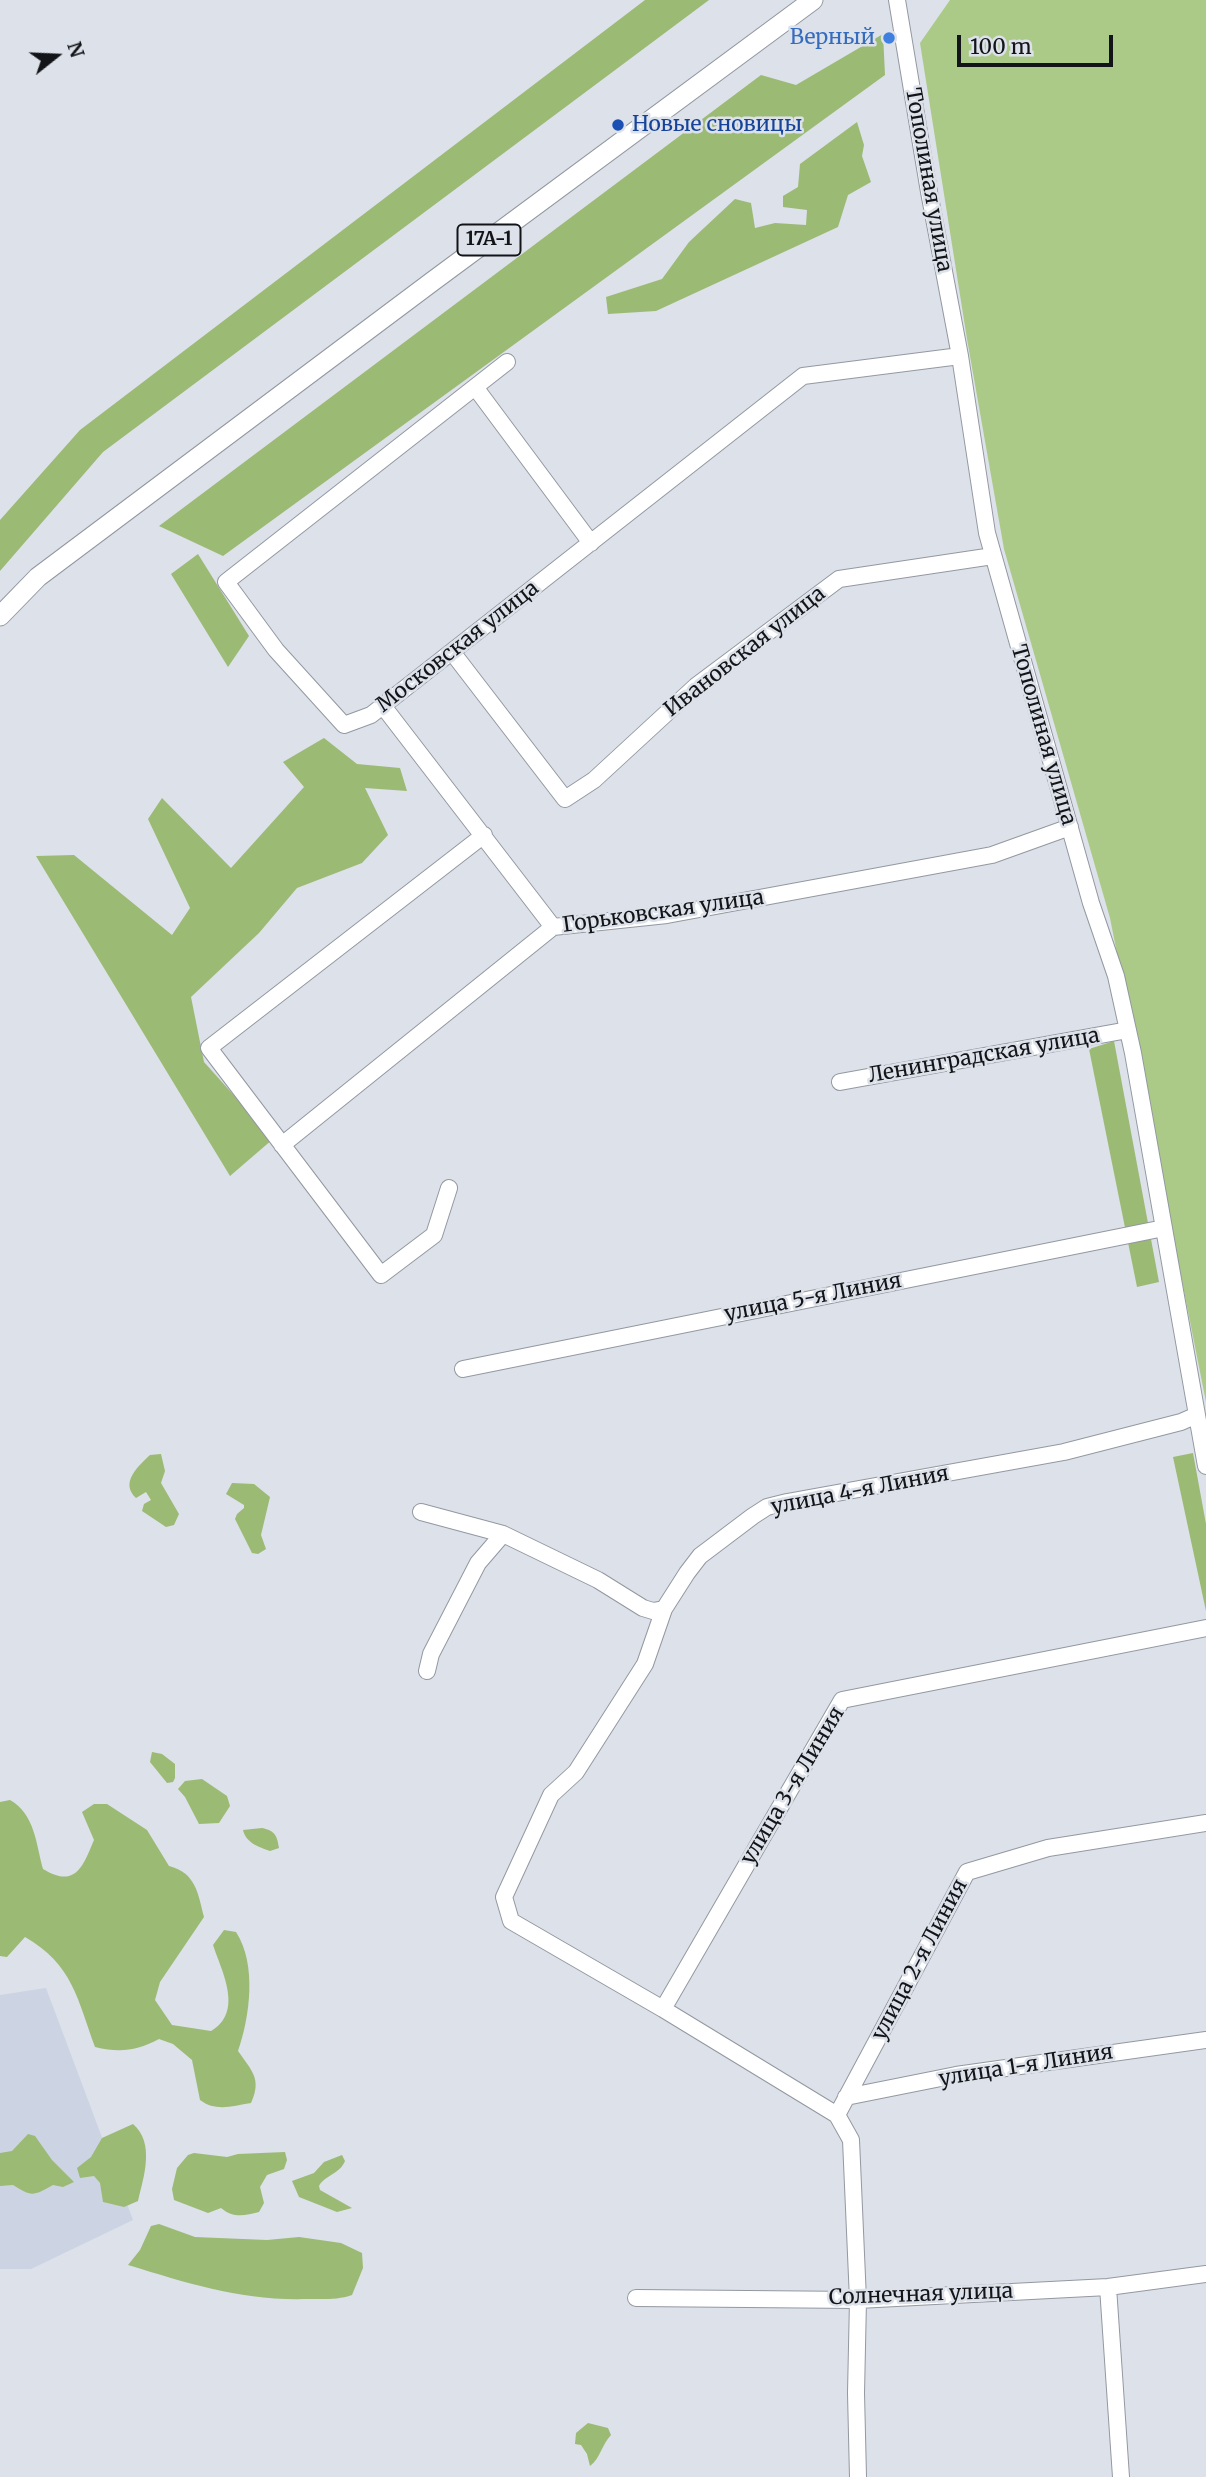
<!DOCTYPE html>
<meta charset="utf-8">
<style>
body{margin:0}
#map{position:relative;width:1206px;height:2477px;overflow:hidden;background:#dce1ea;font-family:Merriweather,serif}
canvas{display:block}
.north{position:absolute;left:21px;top:21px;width:70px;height:70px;-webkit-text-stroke:5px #dce1ea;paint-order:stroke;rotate:72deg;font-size:19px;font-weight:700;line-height:28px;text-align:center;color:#131417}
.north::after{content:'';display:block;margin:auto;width:24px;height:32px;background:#131417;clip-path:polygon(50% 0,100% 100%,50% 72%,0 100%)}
.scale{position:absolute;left:957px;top:35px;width:156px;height:32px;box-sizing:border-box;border:4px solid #131417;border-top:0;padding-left:9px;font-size:21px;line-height:24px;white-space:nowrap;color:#131417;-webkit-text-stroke:5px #dce1ea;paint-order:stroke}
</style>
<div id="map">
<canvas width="1206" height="2477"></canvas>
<div class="north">N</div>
<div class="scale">100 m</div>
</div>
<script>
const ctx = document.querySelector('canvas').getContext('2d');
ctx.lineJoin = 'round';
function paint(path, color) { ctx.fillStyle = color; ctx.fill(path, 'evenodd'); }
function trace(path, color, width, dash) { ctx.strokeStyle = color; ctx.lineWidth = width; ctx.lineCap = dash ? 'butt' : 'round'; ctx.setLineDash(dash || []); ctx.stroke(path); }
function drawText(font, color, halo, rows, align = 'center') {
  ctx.font = font + ' Merriweather,serif'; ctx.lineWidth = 5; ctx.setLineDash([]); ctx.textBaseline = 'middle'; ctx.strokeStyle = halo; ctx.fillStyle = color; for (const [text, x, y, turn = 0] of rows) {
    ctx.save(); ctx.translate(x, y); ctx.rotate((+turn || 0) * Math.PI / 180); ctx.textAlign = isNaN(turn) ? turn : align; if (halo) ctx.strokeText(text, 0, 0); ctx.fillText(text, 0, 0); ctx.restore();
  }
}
paint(new Path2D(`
 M46,1988L133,2220L31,2269H0V1995Z`), '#ccd4e4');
paint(new Path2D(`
 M950,0H1206V1402L1110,918L1004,549L967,339L920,43Z`), '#abca87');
paint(new Path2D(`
 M645,0H709L103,452L0,571V520L80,430Z
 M883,34L885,75L223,556L159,526L761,75L796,85Z
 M857,122L864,145L862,156L871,182L848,195L838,227L656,311L608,314L606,297L662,279L689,242L735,199L751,203L755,228L775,223L806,225L807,210L783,207V196L798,187L800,164Z
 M198,554L249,636L228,667L171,574Z
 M324,738L357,764L400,768L407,791L365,788L388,835L362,863L297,888L259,933L191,997L204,1062L273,1139L230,1176L36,856L74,855L172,935L190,908L148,819L162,798L231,868L304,787L283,762Z
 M1114,1041L1159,1282L1137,1287L1089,1049Z
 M1193,1453L1206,1524V1611L1173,1457Z
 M161,1454L165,1471L161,1483L179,1514L174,1525L166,1527L142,1511L144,1504L151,1500L146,1492L136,1498C120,1483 137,1467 150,1455Z
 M232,1483L254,1484L270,1497L261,1535L266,1549L258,1554L252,1553L235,1519L237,1514L244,1508V1505L226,1494Z
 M152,1752L162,1754L175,1764V1778L173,1782L167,1783L150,1762Z
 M202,1779L227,1796L230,1806L219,1823L199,1824L185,1797L178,1789L185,1781Z
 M10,1800C35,1814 36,1844 43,1869C76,1889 83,1866 94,1840L82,1812L94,1804H107L147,1830L169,1866C196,1873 198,1893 204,1917L160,1982L155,2000L172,2025L211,2031C244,2012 222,1972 213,1945L224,1930L236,1932C257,1964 250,2017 238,2051C252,2071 262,2079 251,2103C232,2106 216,2112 200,2100L192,2060L173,2044L159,2039C136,2051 120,2053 95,2047C77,1998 73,1965 25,1937L7,1957L0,1956V1802Z
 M262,1828C275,1831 277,1835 279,1848L270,1851C259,1847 246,1843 243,1830Z
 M133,2124C155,2143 144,2176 138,2201L124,2207L103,2202L100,2183L94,2176L80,2178L77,2168L91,2157L102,2138Z
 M28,2134L35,2136L52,2160L74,2182L63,2187L53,2185C33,2196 32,2197 13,2185L0,2186V2153L12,2151Z
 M285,2152L287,2160L284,2169L267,2175L260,2187L264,2203L259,2212C244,2216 233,2218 221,2208L208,2213L174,2200L172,2189L177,2168L188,2155L194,2153L227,2157L238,2154Z
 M342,2155L345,2161C340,2174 325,2175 319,2186L320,2190L352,2208L337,2212L299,2197L292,2181L314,2173L324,2162Z
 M159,2224L195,2237L267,2240L299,2237L341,2243L362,2253L363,2268L352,2295C338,2300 323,2299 308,2299C241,2301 191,2284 128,2265L140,2250L151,2226Z
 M588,2423L608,2428L611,2435C602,2444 600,2459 590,2466L587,2454L581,2445L575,2444L576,2433Z`), '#9bba74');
const minor = new Path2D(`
 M897,0L929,192L960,356L987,533L1091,903L1116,976L1133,1053L1206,1466
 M507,362L226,582L276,650L344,725L371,715L803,376L960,356
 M475,387L591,543
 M452,652L565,799L594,780L696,686L839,579L993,556
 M383,706L553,927
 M840,1082L1128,1030
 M282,1145L553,927L667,915L992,855L1070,827
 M449,1188L434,1235L381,1275L209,1048L484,835
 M463,1369L1164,1228
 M421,1512L503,1534L598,1580L643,1608L653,1611L664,1609
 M427,1671L431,1654L478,1563L503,1534
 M663,2009L842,1700L1206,1628
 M846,2097L956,2075L1206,2040
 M837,2115L967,1872L1048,1848L1206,1823
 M1108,2287L1121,2477
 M636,2298L858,2300L1108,2287L1206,2274
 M858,2477L856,2393L858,2300L851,2140L837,2115L663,2009L511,1921L504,1897L551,1795L576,1772L645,1664L664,1609L687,1573L700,1556L753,1516L767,1507L787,1502L1064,1452L1181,1422L1197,1415`);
const major = new Path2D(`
 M0,616L38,577L433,281L813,0`);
trace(minor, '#9398a1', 18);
trace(major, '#9398a1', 21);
trace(minor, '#fff', 16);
trace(major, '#fff', 19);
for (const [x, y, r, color] of [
 [889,38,7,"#3f7fe0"],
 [618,125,7,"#1a4fb4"]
]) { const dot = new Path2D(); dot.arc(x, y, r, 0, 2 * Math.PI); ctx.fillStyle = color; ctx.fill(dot); trace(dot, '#dce1ea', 2.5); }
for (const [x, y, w] of [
 [489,240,63]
]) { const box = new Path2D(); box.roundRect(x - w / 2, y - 15.5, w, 31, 5); ctx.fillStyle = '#dce1ea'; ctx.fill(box); trace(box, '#131417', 2); }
drawText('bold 19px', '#131417', null, [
 ["17А-1",489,240]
]);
drawText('21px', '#366cbe', '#dce1ea', [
 ["Верный",875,38]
], 'right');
drawText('21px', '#164399', '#dce1ea', [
 ["Новые сновицы",632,125]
], 'left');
drawText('21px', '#131417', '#dce1ea', [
 ["Тополиная улица",928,180,80],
 ["Московская улица",458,647,-38],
 ["Ивановская улица",745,652,-38],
 ["Тополиная улица",1043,735,74],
 ["Горьковская улица",663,912,-8],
 ["Ленинградская улица",984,1056,-10],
 ["улица 5-я Линия",813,1298,-11],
 ["улица 4-я Линия",860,1491,-11],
 ["улица 3-я Линия",793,1786,-59],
 ["улица 2-я Линия",920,1960,-62],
 ["улица 1-я Линия",1026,2066,-9],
 ["Солнечная улица",921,2295,-2]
]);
</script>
